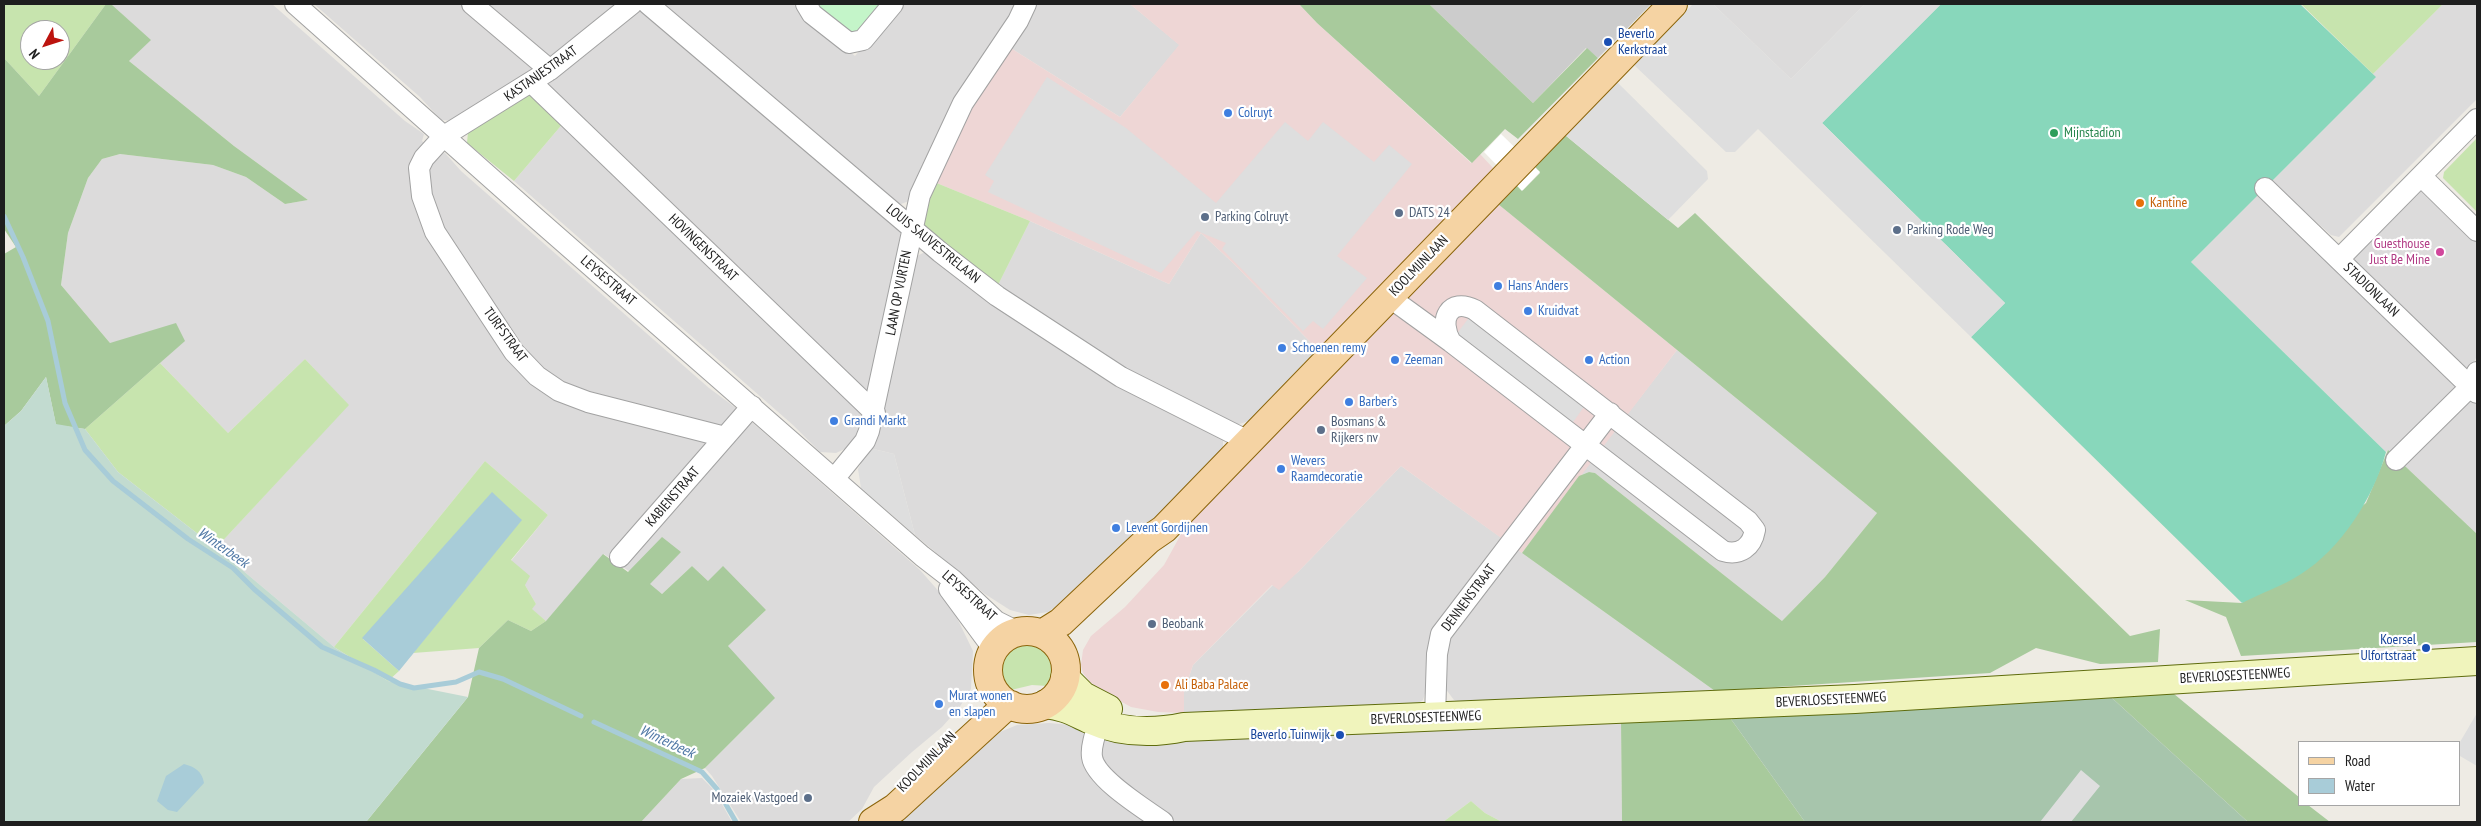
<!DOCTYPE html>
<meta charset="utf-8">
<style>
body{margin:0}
#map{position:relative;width:2481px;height:826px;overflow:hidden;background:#eeebe4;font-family:"PT Sans Narrow",sans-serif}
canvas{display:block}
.frame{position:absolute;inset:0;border:5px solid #1e1e1e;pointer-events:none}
.legend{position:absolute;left:2298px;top:741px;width:162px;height:65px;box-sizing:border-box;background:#fff;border:1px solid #a5a5a5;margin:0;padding:6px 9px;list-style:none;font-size:15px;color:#1e1e1e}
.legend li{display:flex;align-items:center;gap:10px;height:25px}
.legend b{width:25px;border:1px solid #a5a5a5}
.north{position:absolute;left:20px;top:20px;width:50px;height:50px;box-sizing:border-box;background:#fff;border:1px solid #a5a5a5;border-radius:50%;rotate:230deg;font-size:14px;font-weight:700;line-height:20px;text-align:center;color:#1e1e1e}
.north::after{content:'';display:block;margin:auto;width:18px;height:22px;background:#bc140f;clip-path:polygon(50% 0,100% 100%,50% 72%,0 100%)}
</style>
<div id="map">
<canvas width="2481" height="826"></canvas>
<div class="frame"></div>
<ul class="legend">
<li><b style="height:6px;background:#f5d3a3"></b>Road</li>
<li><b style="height:14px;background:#a8ccd8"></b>Water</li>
</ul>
<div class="north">N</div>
</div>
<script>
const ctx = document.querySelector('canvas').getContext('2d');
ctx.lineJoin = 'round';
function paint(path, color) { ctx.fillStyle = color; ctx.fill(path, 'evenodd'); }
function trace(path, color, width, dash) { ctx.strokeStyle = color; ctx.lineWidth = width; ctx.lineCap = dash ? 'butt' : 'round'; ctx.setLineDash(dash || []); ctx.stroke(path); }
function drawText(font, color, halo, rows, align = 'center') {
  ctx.font = font + ' "PT Sans Narrow",sans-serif'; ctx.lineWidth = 4.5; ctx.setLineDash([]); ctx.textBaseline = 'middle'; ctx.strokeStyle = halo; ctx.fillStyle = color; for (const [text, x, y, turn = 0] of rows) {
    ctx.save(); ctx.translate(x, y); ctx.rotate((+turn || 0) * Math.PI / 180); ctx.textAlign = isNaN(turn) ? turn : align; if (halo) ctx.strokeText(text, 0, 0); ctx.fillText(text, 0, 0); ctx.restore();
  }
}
paint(new Path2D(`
 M111,4H272L405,121L424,134L422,141L425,144L413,197L422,226L484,325L519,370L659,429L722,447L746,424L753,423L920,570L942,595L956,616L973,651L971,689L959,708L942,727L912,752L874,787L862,809L848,822H741L712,776L705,768L751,722L728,646L766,610L708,581L692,566L662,594L604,554L546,621L531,609L536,604L511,561L548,515L485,461L334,647L216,548L348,405L305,359L228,433L160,363L184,341L110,343L61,285L68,233L88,178L102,159L120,154L213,165L246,177L285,204L308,200L234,146L129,61L150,40Z
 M314,4H466L540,68L454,121L441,120L420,97Z
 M478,4H618L549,61Z
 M660,4H793L855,56L900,4H1018L909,201L901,204L894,203Z
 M1034,4H1130L1180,45L1120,117L1009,47Z
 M1713,4H1865L1791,79Z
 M2443,4H2477V99L2339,237L2331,235L2271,182L2375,77L2373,74Z
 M635,12H644L899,228L902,235L870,399L541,84Z
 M565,121L867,413L863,428L847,448L836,453L820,452L793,425L514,181Z
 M445,153L461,171L709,388L736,408L728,428L581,396L534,366L438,232L428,171L436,155Z
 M2420,190L2425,191L2477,240V356L2473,364L2465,368L2355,263L2354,257Z
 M2260,192L2477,404V534L2388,450L2386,452L2191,262Z
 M1030,221L1169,284L1201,233L1234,264L1318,350L1249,421L1236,425L1157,388L997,287Z
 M923,253H927L1223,440V448L1136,538L1074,594L1048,612L1029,615L1010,610L985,594L915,535L894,454L869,448L915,257Z
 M1677,350L1877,513L1825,577L1782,621L1595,473L1589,472L1579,476Z
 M1401,466L1503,539L1453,604L1423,700L1417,704L1184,713V692L1193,665L1273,585L1290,578L1298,572Z
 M1515,548L1715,691L1460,702L1454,700L1445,688L1447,639Z
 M1621,721L1622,821L1619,822H1502L1485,813L1471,801L1443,822H1176L1105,769L1100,761L1103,742L1106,739Z
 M1049,723L1071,725L1086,732L1085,740L1152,822H897L1000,732L1017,725Z
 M702,778L714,790L732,822H641L681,779Z`), '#dcdbdb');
paint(new Path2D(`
 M1130,4H1299L1317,23L1471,163L1480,154L1494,169L1318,350L1234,264L1201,233L1169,284L1030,221L934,182L965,116L1009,47L1120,117L1179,45Z
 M1498,204L1677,350L1522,553L1401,466L1298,572L1279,590L1272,585L1193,665L1184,692V713L1158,712L1131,707L1093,686L1083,673L1081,665L1083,650L1091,636L1125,607L1164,565L1185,527Z`), '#eed6d5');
paint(new Path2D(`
 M1429,4H1651L1598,58L1586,48L1533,103Z`), '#ccc');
paint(new Path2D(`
 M4,4H106L39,96L4,58ZM30,30H60V60H30Z
 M2301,4H2443L2373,74Z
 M531,91L565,121L514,181L467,143L468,132Z
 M2477,138V212L2443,178L2444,172Z
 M934,182L1030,221L997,287L927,232L920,219Z
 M305,359L349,405L216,548L118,472L85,429L160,363L228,433Z
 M485,461L548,515L511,560L530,576L525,585L536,604L532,609L546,621L531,631L508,620L479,648L413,653L521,520L492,493L363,639L399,671L388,681L334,647Z
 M1024,644C1048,643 1061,666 1048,686L1032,685L1011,690C995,674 1000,648 1024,644Z
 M1471,801L1485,813L1502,822H1443Z`), '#c7e4ae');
paint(new Path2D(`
 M106,4H111L151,40L129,61L234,146L308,200L285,204L246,177L213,165L120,154L102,159L88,178L68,233L61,285L110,343L176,323L185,341L85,429L56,425L46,377L21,411L4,426V254L16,247L4,229V58L39,96Z
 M1299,4H1429L1533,103L1587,48L1598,58L1518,139L1505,129L1472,163L1317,23Z
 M1565,135L1678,228L1695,213L2130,636L2160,629L2158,662L2100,664L2036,648L1990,673L1715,691L1522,553L1579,476L1589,472L1595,473L1782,621L1825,577L1877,513L1498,204L1517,185L1523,190L1540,173L1535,167Z
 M2388,450L2477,534V642L2241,656L2226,617L2185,600L2242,603L2366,503Z
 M662,537L681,552L650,584L662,594L692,566L708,581L723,566L766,610L728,646L775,698L705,768L681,779L641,822H366L468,697L479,648L508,620L531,631L546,621L603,554L628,572Z
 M2168,689L2300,798V805H2308L2330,822H2248L2112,698Z
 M1728,715L1805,822H1619L1622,821L1621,721Z`), '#a8ca9c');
paint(new Path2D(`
 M46,377L56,424L85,429L118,472L216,548L334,647L388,681L468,697L366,822H4V426L21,411Z`), '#c2dbd0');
paint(new Path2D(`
 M2112,698L2248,822H1805L1728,715Z`), '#a7c5ac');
paint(new Path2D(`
 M813,4H887L853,35Z`), '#c4f5c9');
paint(new Path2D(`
 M1941,4H2300L2376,77L2191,262L2386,452C2374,497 2341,549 2301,574C2283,586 2261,593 2242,603L1971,337L2005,303L1822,123Z`), '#88d7bb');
paint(new Path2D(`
 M1693,4H1713L1791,79L1865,4H1941L1822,123L2005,303L1971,337L1758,129L1735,152H1726L1634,65Z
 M1047,77L1126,128L1216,203L1285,122L1308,141L1323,122L1374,162L1389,145L1412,164L1337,256L1367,278L1323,329L1313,321L1303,331L1222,249L1226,243L1197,231L1161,273L988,192L994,181L985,175Z
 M1617,82L1707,171L1708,179L1668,220L1565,135Z
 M1471,315L1586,404L1571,425L1455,336Z
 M869,448L894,454L915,535L861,488L858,469Z
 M2477,713V766L2460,756V742Z
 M2081,770L2100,786L2071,822H2040Z`), '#dedede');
paint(new Path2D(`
 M492,492L522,520L399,671L362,638Z
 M184,764C195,767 202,771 204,783L177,812L168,810L157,801L166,776Z`), '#a8ccd8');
paint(new Path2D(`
 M1501,134L1540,172L1522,191L1484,152Z`), '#fff');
trace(new Path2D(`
 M4,216L23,257L48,321L65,403L85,450L113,481L188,539L233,568L254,589L322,647L374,670L400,684L414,688L456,682L479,672L503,679L581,716
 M594,722L702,772L717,789L736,822`), '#a8ccd8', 5);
const street = new Path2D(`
 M295,4L537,219L922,556L953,580L996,621L1018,632
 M472,4L550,70
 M632,4L550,70L444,136L424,158L419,168L422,196L435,232L514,352L537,376L559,391L588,402L725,437L752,406
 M648,4L940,252L997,296L1121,377L1248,441
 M806,4L812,14L849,43L863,40L893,4
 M532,83L875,413
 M2421,176L2477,231
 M2265,188L2477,393
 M2339,259L2477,119
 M1389,297L1451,342L1723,551C1740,556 1752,547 1755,530L1748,521L1475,310C1449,297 1438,320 1451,342
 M2396,460L2470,387L2477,372
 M834,479L865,441L869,431L920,195L963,103L1018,21L1026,4
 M620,557L725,437
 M949,589L994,650
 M1103,711C1099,725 1090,743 1092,757C1095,779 1145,809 1163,822
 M1435,717L1437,654L1441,634L1610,413`);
const secondary = new Path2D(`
 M1065,678L1083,696L1108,709
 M1046,704C1064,706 1074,712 1089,719C1120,733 1151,734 1184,727L1855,699L2477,661`);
const primary = new Path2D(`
 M988 670a39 39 0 1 1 78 0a39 39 0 1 1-78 0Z
 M1042,634L1061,622L1148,540L1164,529L1673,4
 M873,822L895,808L1003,709L1011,705`);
trace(street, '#a2a2a2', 22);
trace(secondary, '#5f6c0d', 30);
trace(primary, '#8c650b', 30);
trace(street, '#fff', 20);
trace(secondary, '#f0f4bc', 28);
trace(primary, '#f5d3a3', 28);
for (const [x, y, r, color] of [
 [1608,42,5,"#1a4fb4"],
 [1228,113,5,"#3f7fe0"],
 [2054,133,5,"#2e9e5b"],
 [2140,203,5,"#e8710a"],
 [1399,213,5,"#5c6f8a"],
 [1205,217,5,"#5c6f8a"],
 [1897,230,5,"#5c6f8a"],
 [2440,252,5,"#d1479c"],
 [1498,286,5,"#3f7fe0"],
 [1528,311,5,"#3f7fe0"],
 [1282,348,5,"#3f7fe0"],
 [1395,360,5,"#3f7fe0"],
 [1589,360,5,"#3f7fe0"],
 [1349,402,5,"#3f7fe0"],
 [834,421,5,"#3f7fe0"],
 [1321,430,5,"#5c6f8a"],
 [1281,469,5,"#3f7fe0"],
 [1116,528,5,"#3f7fe0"],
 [1152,624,5,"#5c6f8a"],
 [2426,648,5,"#1a4fb4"],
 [1165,685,5,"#e8710a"],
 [939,704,5,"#3f7fe0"],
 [1340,735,5,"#1a4fb4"],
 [808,798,5,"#5c6f8a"]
]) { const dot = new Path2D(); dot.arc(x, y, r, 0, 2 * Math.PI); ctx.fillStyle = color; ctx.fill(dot); trace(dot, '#fff', 2); }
drawText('14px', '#164399', '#fff', [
 ["Beverlo",1618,34,"left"],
 ["Kerkstraat",1618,50,"left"],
 ["Koersel",2416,640],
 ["Ulfortstraat",2416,656],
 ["Beverlo Tuinwijk",1330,735]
], 'right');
drawText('14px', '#1e1e1e', '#fff', [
 ["KASTANJESTRAAT",541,74,-35],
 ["LOUIS SAUVESTRELAAN",933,244,39],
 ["HOVINGENSTRAAT",703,248,44],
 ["KOOLMIJNLAAN",1419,266,-46],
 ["LEYSESTRAAT",608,281,41],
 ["STADIONLAAN",2371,290,44],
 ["LAAN OP VURTEN",899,293,-79],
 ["TURFSTRAAT",505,335,54],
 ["KABIENSTRAAT",673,497,-49],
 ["LEYSESTRAAT",969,596,42],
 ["DENNENSTRAAT",1469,598,-53],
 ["BEVERLOSESTEENWEG",2235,676,-3],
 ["BEVERLOSESTEENWEG",1831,700,-3],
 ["BEVERLOSESTEENWEG",1426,718,-2],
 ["KOOLMIJNLAAN",927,762,-46]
]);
drawText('14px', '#366cbe', '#fff', [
 ["Colruyt",1238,113],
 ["Hans Anders",1508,286],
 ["Kruidvat",1538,311],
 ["Schoenen remy",1292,348],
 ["Zeeman",1405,360],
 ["Action",1599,360],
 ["Barber’s",1359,402],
 ["Grandi Markt",844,421],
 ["Wevers",1291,461],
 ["Raamdecoratie",1291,477],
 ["Levent Gordijnen",1126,528],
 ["Murat wonen",949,696],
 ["en slapen",949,712]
], 'left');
drawText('14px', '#27864d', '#fff', [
 ["Mijnstadion",2064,133]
], 'left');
drawText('14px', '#c56008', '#fff', [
 ["Kantine",2150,203],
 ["Ali Baba Palace",1175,685]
], 'left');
drawText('14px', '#4e5e75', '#fff', [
 ["DATS 24",1409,213],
 ["Parking Colruyt",1215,217],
 ["Parking Rode Weg",1907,230],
 ["Bosmans &",1331,422],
 ["Rijkers nv",1331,438],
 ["Beobank",1162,624],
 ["Mozaiek Vastgoed",798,798,"right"]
], 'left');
drawText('14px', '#b23c85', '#fff', [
 ["Guesthouse",2430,244],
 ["Just Be Mine",2430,260]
], 'right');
drawText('italic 15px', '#5179a6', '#fff', [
 ["Winterbeek",223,548,35],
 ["Winterbeek",667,742,25]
]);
</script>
